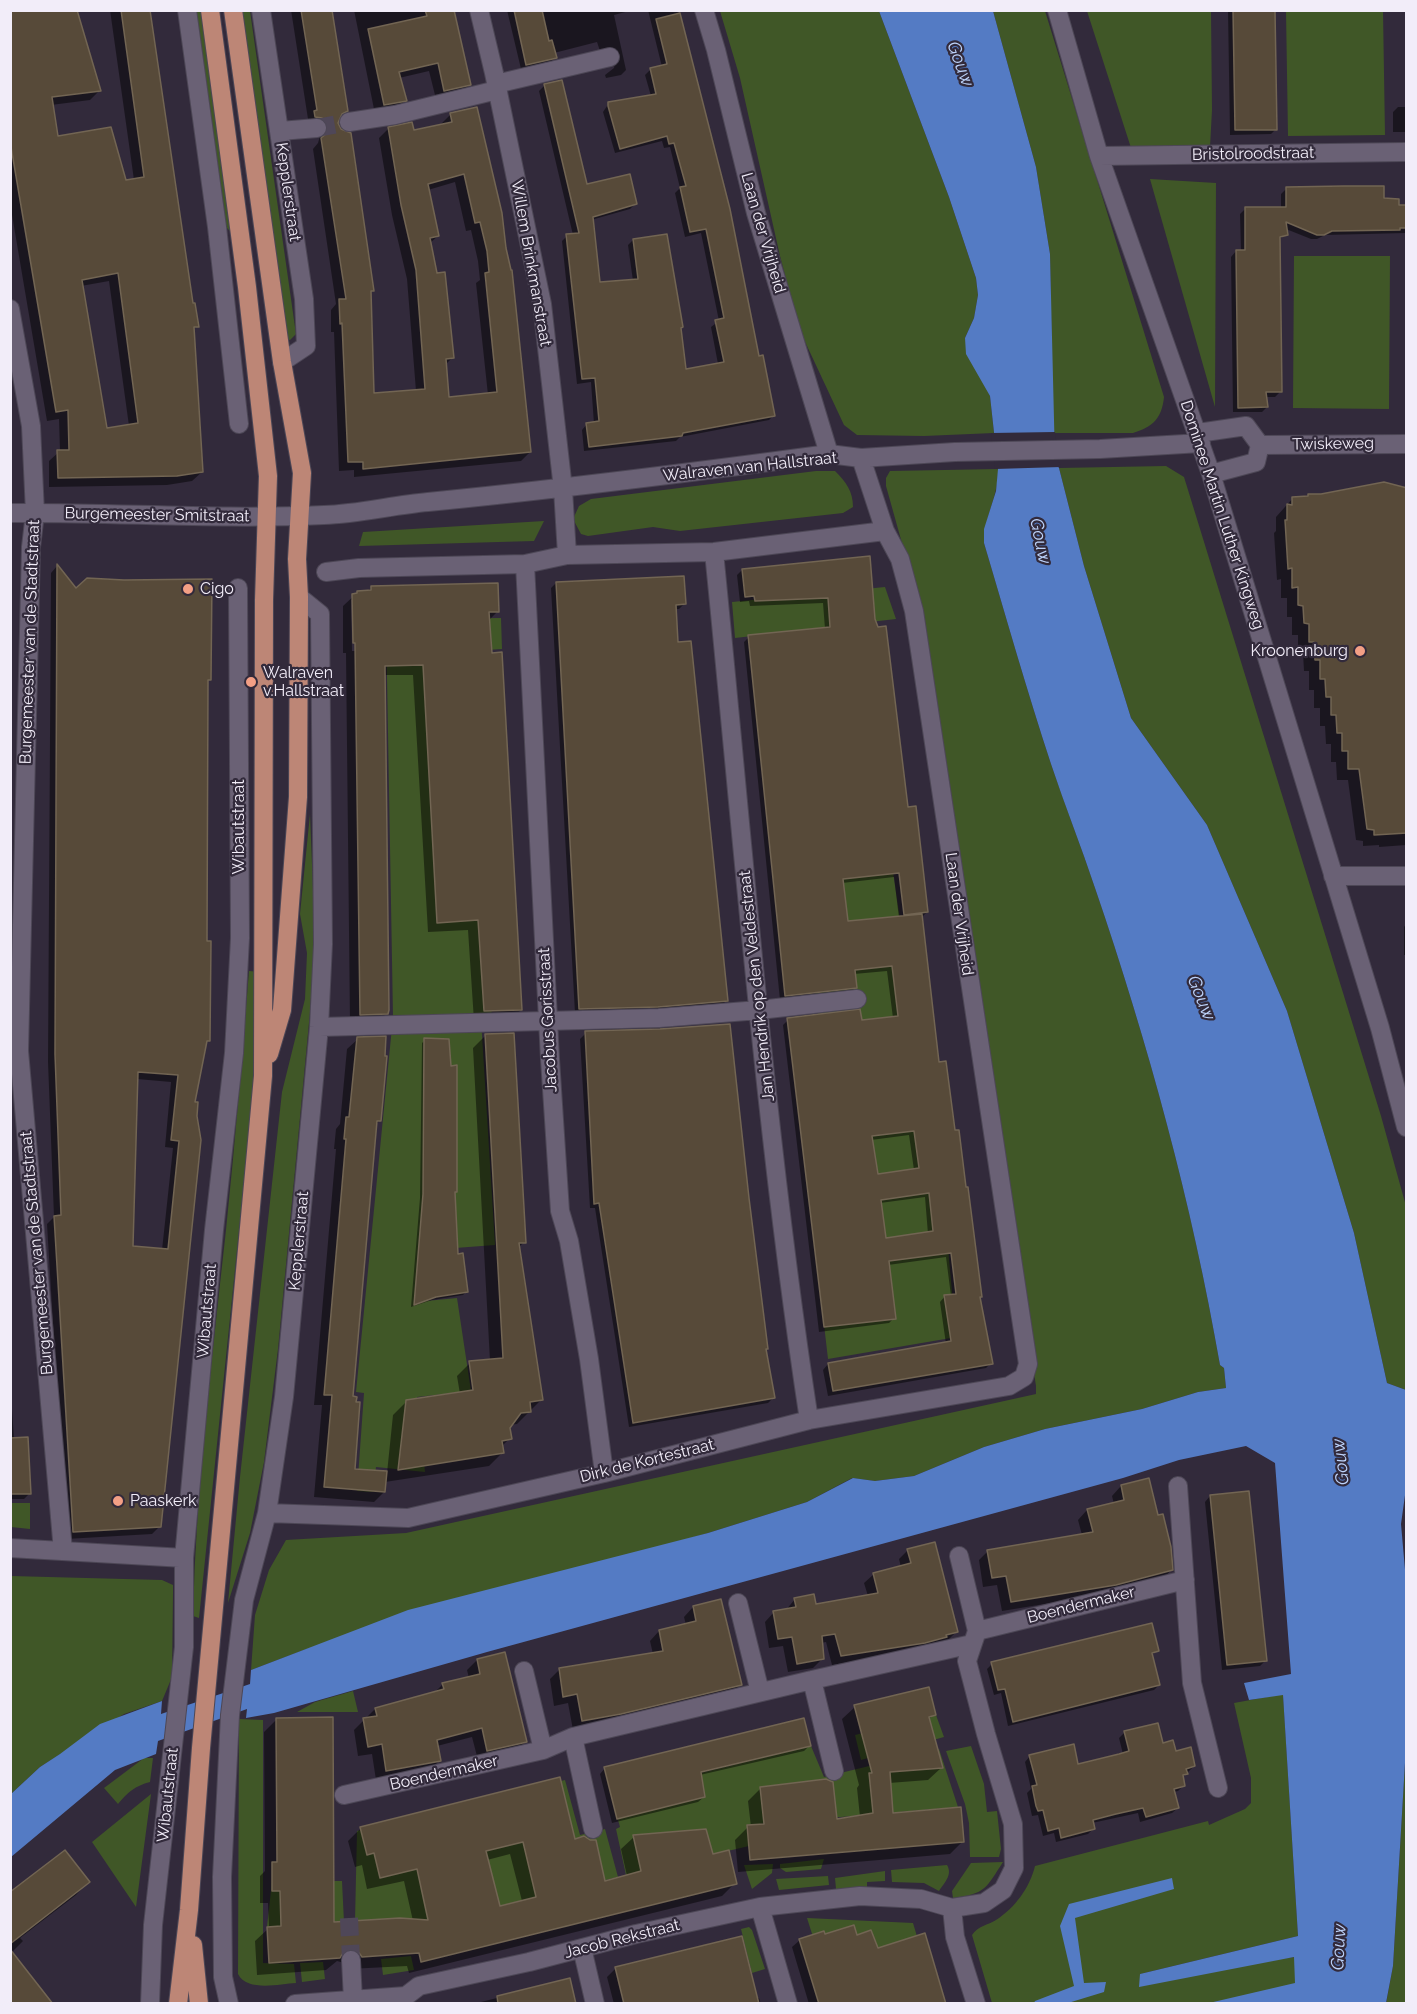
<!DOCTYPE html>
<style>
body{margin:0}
#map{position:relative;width:1417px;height:2014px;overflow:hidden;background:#322a3b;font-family:Raleway,sans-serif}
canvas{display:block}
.frame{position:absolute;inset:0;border:12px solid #f2edf9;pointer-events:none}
</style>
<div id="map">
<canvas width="1417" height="2014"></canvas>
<div class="frame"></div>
</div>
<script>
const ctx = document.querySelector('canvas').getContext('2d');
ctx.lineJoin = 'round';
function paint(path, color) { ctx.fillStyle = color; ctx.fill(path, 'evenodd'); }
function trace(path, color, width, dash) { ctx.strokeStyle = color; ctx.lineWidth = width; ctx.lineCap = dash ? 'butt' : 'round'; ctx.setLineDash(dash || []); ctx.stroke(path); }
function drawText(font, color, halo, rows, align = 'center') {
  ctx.font = font + ' Raleway,sans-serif'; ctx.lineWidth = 4.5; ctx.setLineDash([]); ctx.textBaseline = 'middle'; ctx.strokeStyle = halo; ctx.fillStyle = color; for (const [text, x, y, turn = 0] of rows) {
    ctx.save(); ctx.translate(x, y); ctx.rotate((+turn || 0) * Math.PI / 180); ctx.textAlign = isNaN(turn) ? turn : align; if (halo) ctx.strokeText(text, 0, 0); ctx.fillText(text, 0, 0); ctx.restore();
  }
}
paint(new Path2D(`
 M195,11H205L237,238L227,228L225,220Z
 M239,11H250L296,334L290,340L285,339Z
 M720,11H879L949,197L976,278L978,295L974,318L965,338L990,396L994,433L924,436L857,435L844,425L800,331L780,256L740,78Z
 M993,11H1045L1164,397C1162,418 1153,427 1133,433H1053L1050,254L1036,167Z
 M1087,11H1211L1212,110L1210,147L1132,151Z
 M1286,11H1383L1385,135L1288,136Z
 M1150,179L1216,183L1215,407Z
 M1294,256H1390L1389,409L1293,408Z
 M1166,466L1184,477L1381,1116L1406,1206V1390L1387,1383L1354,1233L1287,1011L1207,825L1131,718L1084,566L1059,468Z
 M998,469C999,495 984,517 984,543C1006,617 1027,691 1051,764C1065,805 1081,846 1095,888C1148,1043 1192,1203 1220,1365L1224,1368L1226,1388L1198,1392L1142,1409L1045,1429L984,1447L914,1476L875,1481L852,1478L807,1502L708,1533L304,1650L251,1670L255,1615L269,1570L286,1540L406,1533L1036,1394V1386L912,579L886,486V478L890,471Z
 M816,471H835C846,482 853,491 853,507L843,513L680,531L653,527L588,536L581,534L573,519L579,506L591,499Z
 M544,521L534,541L359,546L363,532Z
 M885,587L896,619L809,629L864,676L947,1237L953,1303L981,1300L986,1332L828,1359L823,1316L855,1311L816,998L779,633L735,638L732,602Z
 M501,618L502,649L471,651L492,1018L481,1019L495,1245L429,1250L426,1301L457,1298L471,1391L417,1397L425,1472L376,1467L373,1492L357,1491L364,1393L356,1392L393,1017L386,619Z
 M310,814L315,940L310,1012L278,1349L264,1462L250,1533L228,1603L240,1477L282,1092L305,999L307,953L300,914Z
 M249,971L261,972L252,1105L199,1618L193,1616C196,1487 212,1358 226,1230C235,1144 242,1057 249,971Z
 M10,1503H30V1529L11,1527Z
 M11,1576L162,1580L173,1585V1594L172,1677L162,1701L124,1714L40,1767L11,1794Z
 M353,1691L358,1712H297L315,1702Z
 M1283,1694L1298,1936L1140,1974L1295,1957L1296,2003H992L972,1935C978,1926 988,1925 996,1920C1015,1908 1030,1887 1035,1866L1208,1821L1209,1825L1245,1809L1251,1803V1778L1234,1703Z
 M936,1715L944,1737L861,1760L855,1735Z
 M239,1719L263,1720V1963L294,1964L296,1983C279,1984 247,1992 238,1974Z
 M811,1746L824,1777L939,1749L958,1807L747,1825L749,1846L626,1875L616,1829L620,1827L611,1795Z
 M971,1746L984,1784L987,1812L997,1811L1001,1849L999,1857H970L969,1823L965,1804L946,1751Z
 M1406,1746V2003L1386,2004L1393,1966Z
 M144,1758H153L150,1782C135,1786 128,1792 118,1804L104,1788Z
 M565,1780L580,1835L605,1829L618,1877L418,1926L355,1921L357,1831Z
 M151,1794L136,1907L92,1842Z
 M824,1859L821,1869L786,1872L780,1868V1864Z
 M1003,1862C986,1888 986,1894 953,1898L952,1891L971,1863Z
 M773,1864L772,1873L752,1889L744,1865Z
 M947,1865C953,1875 944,1883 939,1891L924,1883L892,1882L891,1870Z
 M885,1871V1881L867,1882V1889H836L835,1878Z
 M828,1876L829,1885L779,1890L776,1879Z
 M272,1881H342L344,1922L267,1927Z
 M807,1918L913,1923L937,2003H834Z
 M749,1927L752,1930L765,1969L752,1973L741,1929Z
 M411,1956L414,1970L383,1975L381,1959Z
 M323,1962L325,1979L302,1982L300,1963Z`), '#405727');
paint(new Path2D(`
 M879,11H993L1036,167L1050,254L1055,461L1059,468L1084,566L1131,718L1207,825L1287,1011L1354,1233L1387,1383L1406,1390V1488L1401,1524L1406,1581V1746L1393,1966L1386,2003H1209L1295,1983L1294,1957L1139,1987L1140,1974L1298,1936L1283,1695L1249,1700L1244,1683L1291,1674L1275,1463L1246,1446L1179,1460L1123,1478L487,1652L274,1713L246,1718L247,1709L158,1741L156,1754L115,1770L11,1857V1794L40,1767L60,1754L100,1724L162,1701L161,1714L250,1684L251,1670L408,1610L708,1533L807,1502L853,1478L875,1481L914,1476L984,1447L1045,1429L1142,1409L1198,1392L1226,1388L1224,1368L1220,1365C1192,1203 1148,1043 1095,888C1081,846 1065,806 1051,764C1027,691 1006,617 984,543V529L996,491L998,469L990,396L966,354L965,338L974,318L978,295L976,278L949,197Z
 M1172,1878L1174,1889L1075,1918L1084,1983L1106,1982L1104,1992L1068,2003H1034L1035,2001L1074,1986L1060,1926L1069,1904Z`), '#547bc4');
paint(new Path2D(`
 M1055,432L1058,460L1061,467L995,469L991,433Z`), '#322a3b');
paint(new Path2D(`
 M10,10L99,91L90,100L51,105L57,137L125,182L134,180L110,10H149L192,305L197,326L193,330L202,472L192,481L167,485L49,487V461L60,451L59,419L47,421L10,203ZM109,281L129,426L106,430L81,286Z
 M291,10H331L346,110L336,123L372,290L369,293L373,394L416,391L407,279L392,215L379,138L388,129L413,132L442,126L441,124L450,115L476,108L530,452L521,461L354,477V470L339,471L334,332H331V310L336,304L313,149L318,143L320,136L306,121L308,119ZM455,182L466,231L471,230L478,261L480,280L476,283L488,395L448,399L445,365L452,358L430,243L438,236L428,190Z
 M354,10H452L470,84L461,93L436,99L429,71L399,78L405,100L396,109L375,114Z
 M507,10H633L614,15L626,70L621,75L606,78L605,75L614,68L616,59L600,51L597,42L554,53L555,58L550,63L521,69Z
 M648,10H678L728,209L758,357L774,415L769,420L680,437L676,441L584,451L582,430L587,424H594L591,382L577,384L562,241L567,236L573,235L539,91L544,86L561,82L586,186L635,204L630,209L591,220L598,284L633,281L628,245L633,240L680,329L685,370L718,364L711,327L719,321L701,233L685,237L675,193L680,188L670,147L664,148L662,141L615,153L603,112L609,103L651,96L645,75L650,70L662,67Z
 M1228,10H1274L1276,129L1271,134L1230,135Z
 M1398,107H1406V132H1393V112Z
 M1286,189L1383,199L1398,207H1406V233L1325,235L1317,239H1311L1286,229L1287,234L1278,240L1280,392L1275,397H1265L1267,407L1262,412H1233L1231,257L1236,251H1241L1240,214L1245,209L1281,208V194Z
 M1406,486V845L1379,847V845L1363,846V841L1356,840L1348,780H1337L1336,762H1331V744H1326L1325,726H1320V708H1314V690H1309V671H1304L1303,653H1298V635H1292V617H1287V598H1281V579L1277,580L1274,533L1276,531V517L1293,498H1306L1308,495L1404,489Z
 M869,558L874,619L927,912L922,917L938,1063L953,1132L980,1297L979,1298L991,1363L986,1368L828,1396L823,1370L828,1364L946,1344L940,1302L945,1296H951L946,1257L888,1265L894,1318L889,1323L819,1332L783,1025L788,1020L861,1022L893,1018L887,971L854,974L856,987L850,993L780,1000L744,642L749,637L825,629L823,603L750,606L749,601L740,602L737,575L742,570ZM894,877L899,918L847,923L842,883ZM909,1135L914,1170L877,1176L871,1140ZM925,1197L928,1234L885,1240L880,1203Z
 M57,566L76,591L210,679L206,682V942L209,1041L205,1044L193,1104L159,1527L152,1534L66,1539L47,1224L54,1217L48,1062L51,573ZM137,1079L171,1082L165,1147L173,1148L162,1250L132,1247Z
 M556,583L684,604L679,609H675L677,644L726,1001L721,1006L652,1011L575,1013L551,588Z
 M371,588L497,612L488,621L521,1010L511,1020L474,1021L468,930L428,932L413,675H383L387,1013L377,1023L350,1024L346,653H343V606L358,592H367ZM351,600H354L355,651H352Z
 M1406,924V955H1404V927Z
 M585,1034L765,1350L773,1398L768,1403L629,1427L595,1208H590L580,1039Z
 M486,1035L524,1242L518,1248L542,1399L517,1424L510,1425L508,1428L510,1438L501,1447L502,1453L489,1466L385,1482L384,1492L374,1502L314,1497L322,1405H314L336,1149H334L336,1129L340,1124L347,1049L358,1039L380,1120L375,1126L351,1398L353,1470L387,1473L393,1415L406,1402L460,1394L457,1376L470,1363L490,1361L473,1048Z
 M425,1040L454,1193L457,1255L466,1292L463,1295L432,1300L411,1307L420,1198L422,1043Z
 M10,1379L14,1439L29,1494L24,1499H10Z
 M1121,1486L1157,1516L1171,1570L1162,1580L1105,1594L1002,1611L997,1585L983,1587L979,1560L988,1551L1082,1535L1078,1520L1087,1510L1114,1504L1112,1496Z
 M1210,1496L1265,1661L1260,1666L1222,1670L1205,1502Z
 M908,1550L956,1632L947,1641L914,1651L832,1665L826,1642L821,1643L823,1658L813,1668L788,1672L783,1646L769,1648L765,1622L774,1612L786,1610L795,1599L814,1605L868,1596L864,1583L874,1574L901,1567L899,1559Z
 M693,1607L740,1685L731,1694L573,1730L568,1703L554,1706L550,1679L559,1670L653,1654L650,1641L659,1631L686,1625L684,1617Z
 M1157,1650L1151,1656L1159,1685L1154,1690L1008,1726L1001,1693L994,1695L987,1669L992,1664Z
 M477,1660L525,1742L515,1752L478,1760L472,1737L437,1746L439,1761L429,1771L376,1780L372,1754L358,1756L354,1730L375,1709L434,1693L443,1684L469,1678L467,1670Z
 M855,1707L934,1714L928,1720L941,1768L928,1780L889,1783L892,1814L963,1841L950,1854L738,1872L735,1840L748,1827H751L748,1801L761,1788L835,1821L860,1817L857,1788L859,1785L842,1719Z
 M277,1719L333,1924L413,1921L404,1881L367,1889L362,1865L355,1867L348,1841L361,1828L574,1840L604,1883L627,1876L621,1849L634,1837L712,1856L735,1883L722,1896L409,1973L407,1966L349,1969L344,1963L337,1961L326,1970L257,1975L255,1941L269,1928L268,1903H260V1876L265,1871L264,1732ZM510,1854L522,1901L499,1908L487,1860Z
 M1125,1732L1162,1745L1194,1766L1182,1778L1183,1786L1178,1791L1174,1792L1178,1808L1172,1813L1140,1822L1138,1813L1092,1823L1093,1829L1088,1834L1056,1842L1054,1833L1043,1836L1038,1815L1032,1816L1027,1793L1031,1789L1025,1762L1030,1756L1077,1766L1123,1754L1119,1738Z
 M810,1745L804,1751L700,1775L704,1797L698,1802L612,1823L600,1774L605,1768Z
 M88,1882L76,1895L20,1938L23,1941L11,1953L10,2004V1894Z
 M824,1935L856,1937L877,1950L944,2004H809L792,1947L800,1940Z
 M616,1968L756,1999L759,1998L761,2004H614L607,1977Z
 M569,1980L575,2004H473Z`), '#0007');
const building = new Path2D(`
 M10,10H77L101,91L52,97L58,136L111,127L126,180L144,177L121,10H150L193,303H195L199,327H194L203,472L177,476L58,478L57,450H69L68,410L56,412L10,141ZM118,273L138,423L107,428L82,280Z
 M301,10H332L348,111L342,114L338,123L341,129L351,133L374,291H371L374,393L425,389L416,270L401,205L388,127L412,122L414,130L452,122L450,113L477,107L502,213L506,248L511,270H512L531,452L363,469V462H348L342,323L340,324L339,299H346L321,138L327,133L328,127L322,118L315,117L314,111L317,110ZM464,174L475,223L480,222L487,251L489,272L485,273L497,392L449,397L446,359L454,358L445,272L437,273L430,238L439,236L428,184Z
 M425,10H454L471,85L444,91L438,63L399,72L407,101L384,105L368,29L427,16Z
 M514,10H542L549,41L552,40L557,58L526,65Z
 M1233,10H1275L1277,130H1235Z
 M680,13L730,209L759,356L763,355L775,416L683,433L682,436L589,447L586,423L599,421L595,378L582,379L566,234L579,233L544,84L562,80L587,184L630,174L637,204L593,217L600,282L638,279L633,239L667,234L683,327L681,328L686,369L724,362L715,320L724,318L706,229L690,232L680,187L686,186L674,143L669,144L667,136L620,149L608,106V102L656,94L650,68L667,64L656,19Z
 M1344,186H1384V198L1399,199V205H1407V228H1400V230L1332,231L1324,235H1317L1286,222L1288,235L1280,237L1282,392H1266L1268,407L1238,408L1236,250H1245V207H1286V187Z
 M1384,482L1407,488V833L1374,835V830L1367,829L1359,769H1348V751H1342V733H1337L1336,715H1331V697H1326L1325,679H1320V660H1315L1314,642H1309V624L1304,623L1303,606L1298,605V587L1292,588V568L1288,569L1285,520H1287V504L1292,505V497L1308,496V494H1321Z
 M870,556L875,619L878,627L886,626L908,807L916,806L928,912L904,915L899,873L843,879L848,921L922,914L939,1062L946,1061L955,1130H959L966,1187H968L982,1297H980L993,1364L833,1391L828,1363L951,1341L944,1295L956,1294L951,1253L889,1261L896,1319L824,1327L787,1018L860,1009L862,1020L898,1016L892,966L855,970L857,988L785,996L748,635L830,627L828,598L755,601L754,596L745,597L742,569ZM914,1131L919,1168L878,1174L872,1136ZM929,1193L933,1231L886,1238L881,1200Z
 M57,564L76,588L87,578L124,580L212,579L211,680H208L207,941H211L210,1041H207L195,1102H198L197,1116L201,1140L161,1527L73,1532L54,1216L61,1215L55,1054ZM138,1072L178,1075L171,1140L179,1141L168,1249L133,1246Z
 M684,576L686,604L676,605L678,642L691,641L728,1001L658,1007L579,1009L556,582Z
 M498,583L499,612H489L492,653L502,652L522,1010L484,1011L478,920L437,923L423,665L385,666L389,1010L388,1014L360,1015L355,643H353L352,594L357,593V591L371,590V586Z
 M730,1024L749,1198L768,1349H766L775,1398L633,1423L599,1203L594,1204L585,1031L660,1029Z
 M514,1033L526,1243H519L543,1400L530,1402L531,1412L521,1413L510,1428L512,1439L502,1441L504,1453L398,1470L406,1400L473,1390L469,1361L503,1358L485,1034Z
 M386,1036L385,1056H387L381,1121H377L353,1396L357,1397L356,1402H360L355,1469L387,1471L385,1492L324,1487L332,1395H324L346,1139H344L346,1117H349L357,1037Z
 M424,1038L449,1039L451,1066L457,1065V1192H455L458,1254L463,1253L468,1292L436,1297L414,1305L423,1194Z
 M28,1437L31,1494H10V1438Z
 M1149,1478L1158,1515L1163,1514L1171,1547L1173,1570L1116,1585L1011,1602L1006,1576L992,1578L987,1550L1093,1532L1087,1509L1124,1500L1121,1485Z
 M1249,1491L1267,1661L1227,1665L1210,1495Z
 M935,1542L958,1632L946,1635L947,1637L925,1643L841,1656L835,1634L822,1636L824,1659L797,1664L792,1637L778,1639L773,1611L796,1607L794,1598L814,1594L816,1604L878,1593L873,1573L911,1563L907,1549Z
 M721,1599L742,1685L621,1714L582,1721L577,1694L563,1697L559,1668L663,1651L659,1630L696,1621L693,1606Z
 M1152,1623L1159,1651L1152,1653L1160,1685L1013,1722L1005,1689L998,1690L991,1662Z
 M505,1652L527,1742L487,1751L482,1728L437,1740L441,1761L386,1771L382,1744L368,1747L363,1718L377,1716L375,1708L444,1689L442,1683L480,1674L477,1659Z
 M929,1687L936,1715L929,1717L943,1768L890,1772L893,1813L961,1807L964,1842L750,1860L747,1825L764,1824L760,1787L826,1779L833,1782L837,1819L873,1813L869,1773H872L854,1705Z
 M333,1717L334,1922L400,1918L428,1920L417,1869L380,1878L374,1853L367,1855L360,1827L560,1777L575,1839L584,1836L590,1840H596L605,1881L641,1871L633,1835L706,1829L713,1854L729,1850L737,1884L421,1962L419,1953L362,1957L357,1950L351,1949L344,1951L340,1958L269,1963L267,1927L281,1926L280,1891H272V1862H277L276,1718ZM523,1842L536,1897L500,1906L486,1851Z
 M804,1718L811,1746L701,1772L705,1797L617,1819L604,1767Z
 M1158,1723L1163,1743L1173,1740L1176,1751L1191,1747L1195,1766L1186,1769L1188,1774L1183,1775L1185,1786L1174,1789L1179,1808L1146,1817L1143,1808L1116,1814L1093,1820L1095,1829L1061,1838L1059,1828L1048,1831L1043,1810L1038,1811L1036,1806L1032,1786L1037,1785L1029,1755L1074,1744L1078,1764L1119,1754L1129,1751L1124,1731Z
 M65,1850L90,1882L10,1944V1892Z
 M854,1925L857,1935L871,1930L878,1948L925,1933L946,2004H819L799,1939L824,1931L825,1934Z
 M742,1936L759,2004H624L615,1967Z
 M10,1949L53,2004H10Z
 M570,1978L576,2004H498L497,1996Z`);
paint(building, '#574a39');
trace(building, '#726553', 1.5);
trace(new Path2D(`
 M317,128L349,122
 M349,1918L351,1960`), '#4f4758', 18, [18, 9]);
const minor = new Path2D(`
 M187,10L217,227L239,424
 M261,10L304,299L306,346L282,362
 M479,10L494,73L542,304L563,489L567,555
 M704,10L716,50L756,213L829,454
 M1057,10L1099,156L1211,474L1380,1028L1406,1127
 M496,84L610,57
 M349,122L395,115L497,90
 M280,131L317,128
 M1099,156L1406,152
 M10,309L31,426L35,513L31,547L19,1051L63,1551
 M1198,433L1246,426L1260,445L1256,462L1211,474
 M1260,445L1406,444
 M10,513C115,512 219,520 324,515C359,514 393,505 428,502C562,489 695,472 829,454L861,458L955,452L1100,449L1201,443
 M714,552C743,841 765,1132 809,1420
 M525,564L550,1059L560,1211L569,1241L589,1359L604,1473
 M326,572L359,568L525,564L567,555L714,552L885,531
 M1333,876H1406
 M319,1027L659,1018L759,1010L857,999
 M1178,1486L1192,1683L1218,1788
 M267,1513L408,1518L604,1473L809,1420L1009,1386L1024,1377L1028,1364L914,611L900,559L885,531L861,458
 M10,1548L184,1558
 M738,1603L760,1692
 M977,1631L1185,1580
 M524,1671L543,1750
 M812,1680L834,1771
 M573,1737L593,1829
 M344,1795L543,1750L573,1737L812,1680L972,1644
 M760,1907L788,2004
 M952,1908L955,1937L976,2004
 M582,1948L595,2004
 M351,1960L353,2000
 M150,2004L153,1925L184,1647V1558L214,1230L234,1053L240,938L238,588
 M229,2004L223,1977L222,1877L230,1715L244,1600L267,1513L284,1397L319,1027L323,944L320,614L299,597
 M295,2004L406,1996L419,1986L529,1962L636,1934L760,1907L860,1896L921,1899L952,1908L984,1903L1003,1890L1014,1868L1013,1824L986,1734L967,1661L977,1631L959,1556`);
const major = new Path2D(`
 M233,10L282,362L302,473L297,559L299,597L298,797L282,1010L269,1054
 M193,1945L199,2004
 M178,2004L189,1910L201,1748L263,1076L264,600L268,476L247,287L210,10`);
trace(minor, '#4d4756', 20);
trace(major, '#4d4756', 20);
trace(minor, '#6a6175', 18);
trace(major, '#bd8676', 18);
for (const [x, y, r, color] of [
 [188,589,6,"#f39f85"],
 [1360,651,6,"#f39f85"],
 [251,682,6,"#f39f85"],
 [118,1501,6,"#f39f85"]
]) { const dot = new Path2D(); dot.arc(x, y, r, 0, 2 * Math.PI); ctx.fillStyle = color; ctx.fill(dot); trace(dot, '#322a3b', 2); }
drawText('16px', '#f2edf9', '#322a3b', [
 ["Bristolroodstraat",1253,154,-1],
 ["Kepplerstraat",288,192,82],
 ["Laan der Vrijheid",763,233,74],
 ["Willem Brinkmanstraat",531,263,80],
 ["Twiskeweg",1333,444,-1],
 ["Walraven van Hallstraat",750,467,-6],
 ["Burgemeester Smitstraat",157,515,1],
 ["Dominee Martin Luther Kingweg",1222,515,72],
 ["Burgemeester van de Stadtstraat",30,642,-88],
 ["Wibautstraat",239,827,-90],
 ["Laan der Vrijheid",959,914,82],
 ["Jan Hendrik op den Veldestraat",757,986,-96],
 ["Jacobus Gorisstraat",548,1020,-93],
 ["Kepplerstraat",299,1241,-85],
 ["Burgemeester van de Stadtstraat",37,1253,-95],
 ["Wibautstraat",207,1311,-85],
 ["Dirk de Kortestraat",647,1461,-14],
 ["Boendermaker",1081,1605,-14],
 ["Boendermaker",444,1773,-13],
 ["Wibautstraat",168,1795,-84],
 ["Jacob Rekstraat",622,1939,-14]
]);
drawText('16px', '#f2edf9', '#322a3b', [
 ["Cigo",200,589],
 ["Kroonenburg",1348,651,"right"],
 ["Walraven",263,673],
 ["v.Hallstraat",263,691],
 ["Paaskerk",130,1501]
], 'left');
drawText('italic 18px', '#bcd2fa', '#322a3b', [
 ["Gouw",960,64,70],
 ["Gouw",1040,541,78],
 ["Gouw",1201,998,68],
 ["Gouw",1341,1462,-96],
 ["Gouw",1339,1947,-87]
]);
</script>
